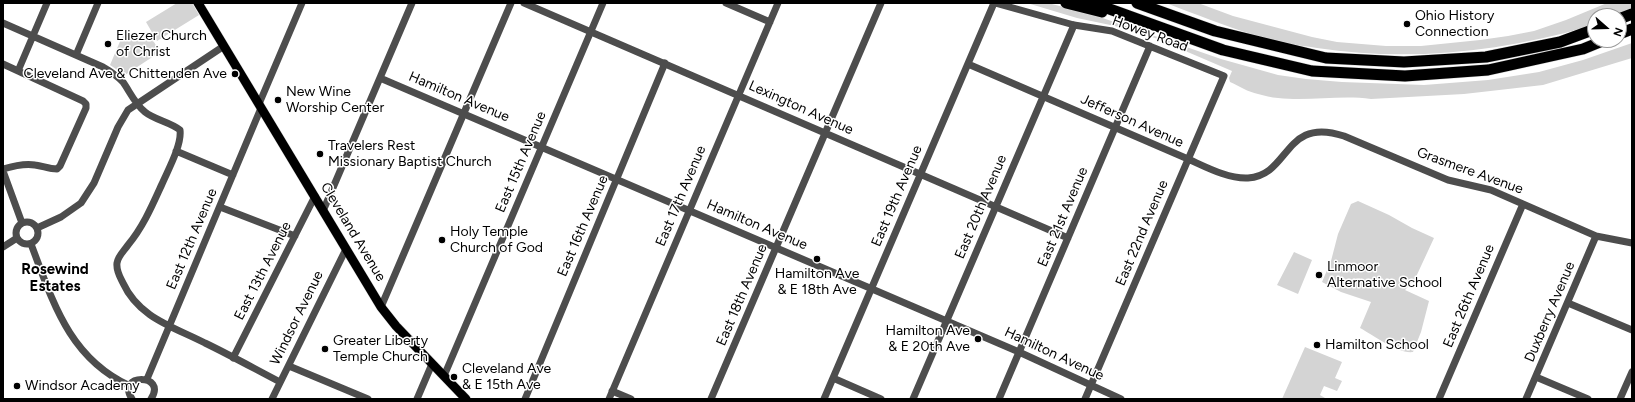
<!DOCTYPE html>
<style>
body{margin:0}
#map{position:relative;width:1635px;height:402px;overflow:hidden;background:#fff;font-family:Figtree,sans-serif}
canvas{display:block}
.frame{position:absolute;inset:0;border:4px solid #000;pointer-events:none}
.north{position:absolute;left:1587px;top:8px;width:40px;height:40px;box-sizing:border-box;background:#fff;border:1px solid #999;border-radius:50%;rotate:110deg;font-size:11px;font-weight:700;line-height:16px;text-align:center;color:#000}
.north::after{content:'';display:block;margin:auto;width:14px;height:18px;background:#000;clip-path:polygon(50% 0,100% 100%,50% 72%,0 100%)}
</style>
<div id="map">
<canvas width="1635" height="402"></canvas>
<div class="frame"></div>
<div class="north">N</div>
</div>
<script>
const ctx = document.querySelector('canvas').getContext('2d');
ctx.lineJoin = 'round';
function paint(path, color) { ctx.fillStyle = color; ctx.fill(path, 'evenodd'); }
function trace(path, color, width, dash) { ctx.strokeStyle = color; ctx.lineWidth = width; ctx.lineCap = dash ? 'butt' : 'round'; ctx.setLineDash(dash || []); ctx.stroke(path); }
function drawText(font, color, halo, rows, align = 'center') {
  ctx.font = font + ' Figtree,sans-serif'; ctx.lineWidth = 3; ctx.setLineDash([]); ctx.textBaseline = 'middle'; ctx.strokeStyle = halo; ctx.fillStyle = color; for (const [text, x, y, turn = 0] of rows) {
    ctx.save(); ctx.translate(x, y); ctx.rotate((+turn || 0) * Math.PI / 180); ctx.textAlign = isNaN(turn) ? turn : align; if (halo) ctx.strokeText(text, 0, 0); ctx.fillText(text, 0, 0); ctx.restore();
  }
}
paint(new Path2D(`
 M177,3H192L199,15L157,41L146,22Z
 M1027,3H1048L1094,15L1221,59L1278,75L1306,79L1342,82L1424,85L1488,80L1539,72L1583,60L1632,43V58L1543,85L1464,94L1371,99C1334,94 1294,105 1258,94C1248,92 1239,86 1230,82L1229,78L1232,71L1155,38L1115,26L1077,18Z
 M1166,3H1198L1233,16L1312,37L1337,42L1386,46H1421L1480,40L1508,36L1534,31L1566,20L1607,3H1632V10L1616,16H1595V24L1587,27C1499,52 1408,62 1317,48C1296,45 1275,42 1254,35C1225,26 1195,14 1166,3Z
 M124,32L137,37L148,32L160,52L125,75L110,65Z
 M1358,201L1389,215L1412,228L1434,238L1415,279L1405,290L1429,301L1421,332L1413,352C1398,354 1373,335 1360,328L1371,302L1341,292L1322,282L1331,261L1338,234L1351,204Z
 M1294,252L1312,260L1298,294L1277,285Z
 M1305,347L1342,362L1335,378L1342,381L1337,391L1324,386L1320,395L1325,398V399H1282Z`), '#d4d4d4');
const major = new Path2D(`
 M198,3L381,307L396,326L466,399`);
const highway = new Path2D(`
 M1066,3L1102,12
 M1093,3L1223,50L1312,71L1405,76L1488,70L1583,49L1605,40
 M1137,3L1215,31L1326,58L1404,62L1486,57L1560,42L1595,29
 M1619,19L1632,14
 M1619,34L1632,29`);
trace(major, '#dbdbdb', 10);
trace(highway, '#dbdbdb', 12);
trace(new Path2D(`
 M524,3L1068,238
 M726,3L770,22
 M995,3L1074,25L1112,31L1224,76L1085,399
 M3,23L103,67C110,71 117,76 123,82C130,92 135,104 145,112C155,120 170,122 180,130C182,145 168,170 162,184C152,206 143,227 128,245C124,251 118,256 117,263C116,271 120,277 123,283C139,318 174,327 205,343C230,355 255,369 280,382
 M76,55L98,3
 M3,64L83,101L86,104V108L60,166L57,169C49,169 43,166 35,165C24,163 13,166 3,169
 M968,64L1188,159C1206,167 1228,179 1248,178C1291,175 1283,116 1344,136L1448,180L1491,190L1596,236L1632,243
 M18,71L47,3
 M380,78L1019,352L1121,399
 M259,104L302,3
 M176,151L233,175
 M3,171L22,223
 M220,207L295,236
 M323,211L412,3
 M16 233a11 11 0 1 1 22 0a11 11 0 1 1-22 0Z
 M37,228L61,217L81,203L94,183L118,127L128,110L224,46
 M31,244C53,302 69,358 130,386
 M3,247L17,238
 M1568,303L1632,330
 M381,307L511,3
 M233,358L315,196
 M289,366L368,399
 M444,376L603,3
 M1536,377L1588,399
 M833,378L881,399
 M147,379L261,108
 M612,391L631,399
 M132,399C115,373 168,373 151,399
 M272,399L346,249
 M417,399L432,364
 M525,399L665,63
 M609,399L778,3
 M711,399L881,3
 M824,399L994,3
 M913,399L1074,25
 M999,399L1150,46
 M1439,399L1523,204
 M1526,399L1596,236
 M1620,399L1632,372`), '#4d4d4d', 7);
trace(major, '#000', 9);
trace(highway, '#000', 11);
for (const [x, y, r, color] of [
 [1407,24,4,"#000"],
 [108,44,4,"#000"],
 [235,74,4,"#000"],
 [278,100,4,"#000"],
 [320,154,4,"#000"],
 [442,240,4,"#000"],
 [817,259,4,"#000"],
 [1319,275,4,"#000"],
 [978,339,4,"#000"],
 [1317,345,4,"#000"],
 [325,349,4,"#000"],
 [454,377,4,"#000"],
 [17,386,4,"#000"]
]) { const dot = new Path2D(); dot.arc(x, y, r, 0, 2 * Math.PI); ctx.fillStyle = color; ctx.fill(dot); trace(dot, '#fff', 1.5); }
drawText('14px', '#000', '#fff', [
 ["Ohio History",1415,16],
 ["Connection",1415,32],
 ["Eliezer Church",116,36],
 ["of Christ",116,52],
 ["Cleveland Ave & Chittenden Ave",227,74,"right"],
 ["New Wine",286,92],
 ["Worship Center",286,108],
 ["Travelers Rest",328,146],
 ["Missionary Baptist Church",328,162],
 ["Holy Temple",450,232],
 ["Church of God",450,248],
 ["Linmoor",1327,267],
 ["Alternative School",1327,283],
 ["Hamilton Ave",817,274,"center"],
 ["& E 18th Ave",817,290,"center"],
 ["Hamilton Ave",970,331,"right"],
 ["& E 20th Ave",970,347,"right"],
 ["Greater Liberty",333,341],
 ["Temple Church",333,357],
 ["Hamilton School",1325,345],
 ["Cleveland Ave",462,369],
 ["& E 15th Ave",462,385],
 ["Windsor Academy",25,386]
], 'left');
drawText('14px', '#000', '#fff', [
 ["Howey Road",1150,34,20],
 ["Hamilton Avenue",459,97,23],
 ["Lexington Avenue",801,108,24],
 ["Jefferson Avenue",1132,121,24],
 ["East 15th Avenue",521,162,-67],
 ["Grasmere Avenue",1470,171,20],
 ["East 17th Avenue",681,196,-67],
 ["East 19th Avenue",897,196,-67],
 ["East 20th Avenue",981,207,-67],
 ["East 21st Avenue",1063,217,-67],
 ["Hamilton Avenue",757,225,23],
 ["East 16th Avenue",583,226,-67],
 ["Cleveland Avenue",353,232,59],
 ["East 22nd Avenue",1142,233,-67],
 ["East 12th Avenue",192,239,-67],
 ["East 13th Avenue",263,271,-63],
 ["East 18th Avenue",742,295,-67],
 ["East 26th Avenue",1469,296,-67],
 ["Duxberry Avenue",1550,312,-67],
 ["Windsor Avenue",297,318,-64],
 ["Hamilton Avenue",1054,354,25]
]);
drawText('bold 15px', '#000', '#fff', [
 ["Rosewind",55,270],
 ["Estates",55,287]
]);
</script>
